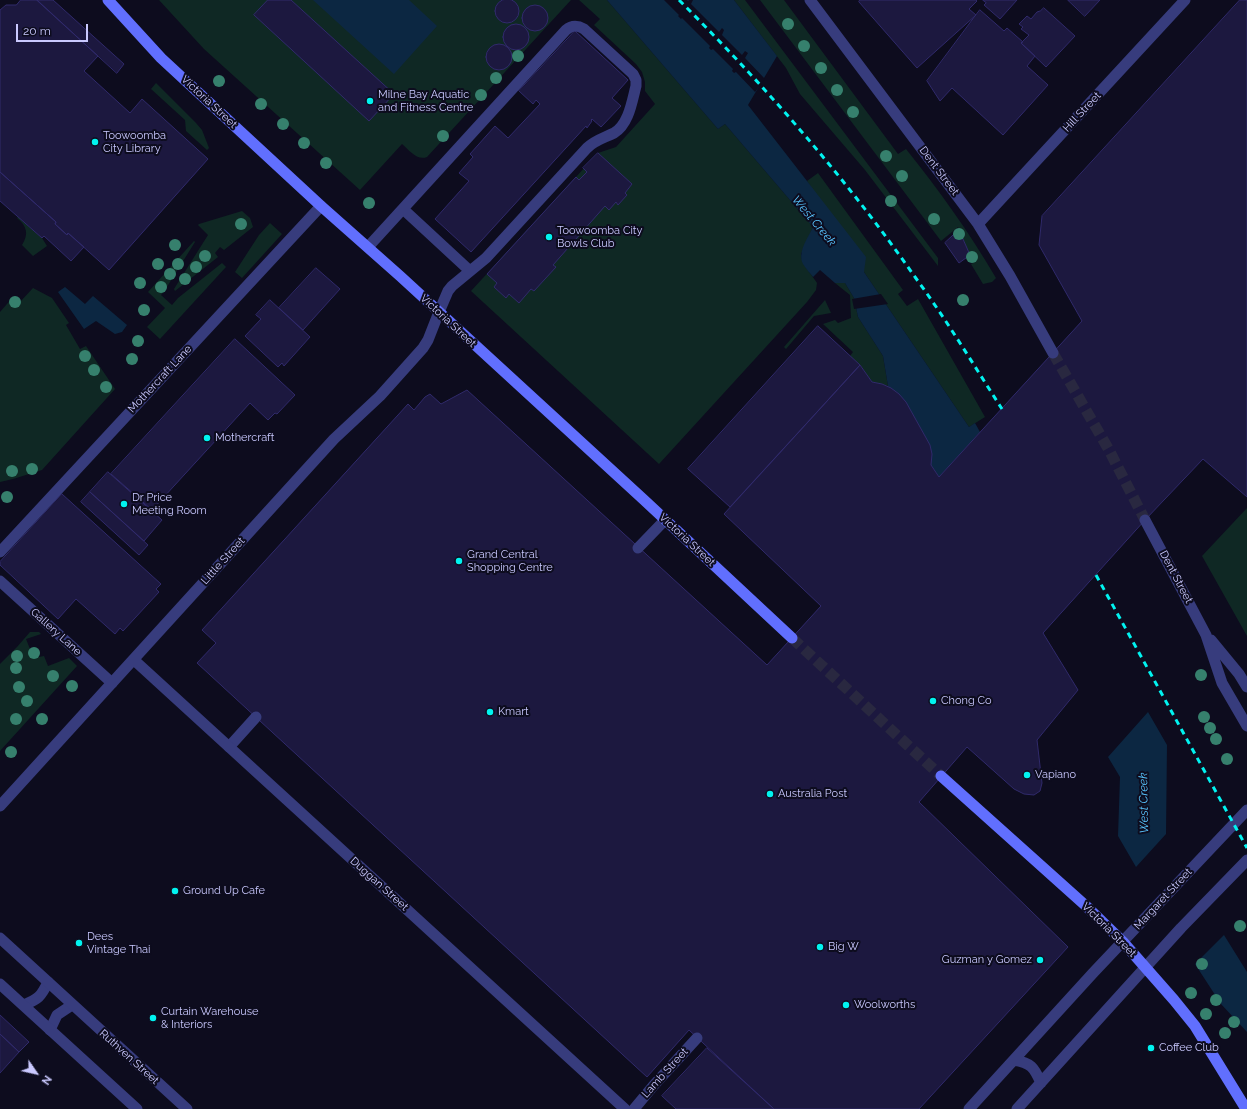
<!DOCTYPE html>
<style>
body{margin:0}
#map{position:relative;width:1247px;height:1109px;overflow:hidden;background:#0d0c1e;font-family:Raleway,sans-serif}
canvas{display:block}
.north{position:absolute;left:16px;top:1053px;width:40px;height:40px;-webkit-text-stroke:3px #0d0c1e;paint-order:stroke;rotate:124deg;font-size:11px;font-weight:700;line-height:16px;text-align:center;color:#cac9ff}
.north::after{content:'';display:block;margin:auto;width:14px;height:18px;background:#cac9ff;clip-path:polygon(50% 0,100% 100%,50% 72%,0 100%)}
.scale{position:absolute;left:16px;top:24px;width:72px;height:18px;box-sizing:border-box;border:2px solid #cac9ff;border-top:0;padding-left:5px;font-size:12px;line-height:14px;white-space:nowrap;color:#cac9ff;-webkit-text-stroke:3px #0d0c1e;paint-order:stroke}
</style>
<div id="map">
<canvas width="1247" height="1109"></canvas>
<div class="north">N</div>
<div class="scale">20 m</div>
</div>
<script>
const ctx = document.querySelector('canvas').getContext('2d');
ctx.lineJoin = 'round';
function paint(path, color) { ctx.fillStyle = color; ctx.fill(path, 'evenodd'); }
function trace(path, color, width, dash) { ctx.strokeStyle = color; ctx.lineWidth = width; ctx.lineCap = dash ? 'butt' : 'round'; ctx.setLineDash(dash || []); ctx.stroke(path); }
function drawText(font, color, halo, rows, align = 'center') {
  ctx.font = font + ' Raleway,sans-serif'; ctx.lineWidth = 4; ctx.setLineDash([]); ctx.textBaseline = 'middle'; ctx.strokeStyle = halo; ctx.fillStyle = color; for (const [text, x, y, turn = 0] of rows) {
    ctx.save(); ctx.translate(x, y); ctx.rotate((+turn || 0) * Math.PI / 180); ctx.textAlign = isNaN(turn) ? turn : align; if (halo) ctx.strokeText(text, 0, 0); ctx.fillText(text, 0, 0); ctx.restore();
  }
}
paint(new Path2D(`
 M159,0H571L427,157C417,161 409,150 402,144L360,190L204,49Z
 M579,0H607L718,129L725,124L813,227L801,254C802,266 811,273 817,283L816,290L807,302L659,464L471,291L598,153L616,147L655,104L645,91V82L642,72L636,64L594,25L600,19Z
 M734,0H745L938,258V266L865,170L800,94L786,68Z
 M760,0H784L898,154L906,149C939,190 969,232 996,278L992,282L983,284L971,264L973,263L958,227L941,241Z
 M156,83L196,123L202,130L209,148L207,150L186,131L185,120L151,89Z
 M818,173L903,290L898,294L907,306L918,299L985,417L969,427L864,272L807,181Z
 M242,211L250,218L253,227L224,250L220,247L215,253L218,257L175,291L174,289L208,235L198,225L199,224Z
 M18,217L42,238L47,246L33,256L22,245C29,234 27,226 17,218Z
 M270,223L282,234L242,278L235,272L259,235Z
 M194,241L195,242L165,290L161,295L172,305L178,298L222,263L226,267L160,339L147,327L165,308L148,292Z
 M835,283H845L854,298L858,317L883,356L888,386L872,382L860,365L850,356L853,352L823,324L835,320L838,323L851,318L850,295Z
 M33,288L52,298L69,323L66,325L80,349L86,346L115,389L42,470L13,479L0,482V312L13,297L20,302Z
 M825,300L831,313L814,316L786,349L784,347Z
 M1247,508V636L1202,556Z
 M30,632H39L41,634L26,639L30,649L36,647L39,657L44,656L48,666L69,658L77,666L0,751V664L17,647Z`), '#0f2824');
paint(new Path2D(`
 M313,0H409L437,26L394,74Z
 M607,0H734L777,56L748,105L866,257L864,272L969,427L975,423L980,432L939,477L931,465L888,386L883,356L858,317L854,298L845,283H835L820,270L813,277C810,273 806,269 803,264C797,252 808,238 813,227L725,124L718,129Z
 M65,287L85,304L93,296L127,325L122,332L115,334L96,321L84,329L58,292Z
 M1148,712L1167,745L1166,834L1136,867L1118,836L1120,777L1108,757Z
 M1224,935L1247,972V1032L1221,1004L1195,964Z`), '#0c2742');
paint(new Path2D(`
 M664,0H687L688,1L689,0H693L691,4L719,32L722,28L724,30L722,35L742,55L745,51L748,53L745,58L765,79L755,92L736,72L734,73L732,71L733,69L713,49L711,50L709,48L710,46L682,18L681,19L678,16L679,15Z
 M881,294L888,304L854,309L852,299Z`), '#0d0c1e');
const building = new Path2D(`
 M495 11a12 12 0 1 1 24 0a12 12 0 1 1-24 0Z
 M21,0H37L98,56L84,71L130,113L142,99L208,159L109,270L68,233L67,235L55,224L56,222L0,172V10L6,5H16Z
 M37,0H53L124,64L117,73Z
 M268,0H291L394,94L369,121L254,15Z
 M860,0H976L977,1L969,9L976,15L917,68L859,2Z
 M983,0H1017L1000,19L984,5L986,3Z
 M1068,0H1100L1085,16Z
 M1240,0H1247V497L1203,459L1145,520L1043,633L1078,690L1037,740L1042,783L1040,791L1034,795L1024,794L1014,789L967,747L919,802L1068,947L919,1109H774L689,1030L647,1077L197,663L216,643L202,630L408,404L414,410L425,397L430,394L441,404L467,390L767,665L821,606L724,514L860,365L872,382L882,384L891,388L899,394L906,402L930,445L932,454L931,465L939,477L1082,321L1039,245L1042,216Z
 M522 18a13 13 0 1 1 26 0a13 13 0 1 1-26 0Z
 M1044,8L1075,36L1046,67L1021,43L1029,35L1021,29L1023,27L1019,24L1027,16L1031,19L1037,12L1040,11Z
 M980,10L1004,31L1007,28L1023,42L1021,43L1035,56L1027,66L1048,85L1003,135L952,88L940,101L927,81Z
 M503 37a13 13 0 1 1 26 0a13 13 0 1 1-26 0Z
 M575,31L628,80L612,98L621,106L601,127L592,119L591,120L592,121L587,128L586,126L576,137L471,252L435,219L469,181L459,173L473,157L470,154L495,126L508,138L540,104L536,100L533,104L519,91Z
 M486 57a13 13 0 1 1 26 0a13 13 0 1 1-26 0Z
 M598,153L632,184L625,193L627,195L618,205L616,202L609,210L605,206L553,265L556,267L534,291L531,289L519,303L509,294L506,298L494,287L497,283L487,274L576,177L579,180L587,172L583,168Z
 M0,172L56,222L55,224L67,235L68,233L84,247L71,261L44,236L42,238L0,201Z
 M959,230L970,255L959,263L945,243Z
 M316,268L340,289L303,330L279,308Z
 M270,300L310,337L284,366L282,363L278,367L245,336L261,319L256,315Z
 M818,326L860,365L730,507L688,469Z
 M235,339L295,395L277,414L275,413L268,420L250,403L152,510L111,474Z
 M108,472L162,520L144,541L90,492Z
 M90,492L148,545L139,555L81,502Z
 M62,494L161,584L156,589L159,592L123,631L120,628L115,634L76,599L58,619L0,565V562Z
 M0,1015L29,1042L19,1052L0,1034Z
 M0,1034L19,1052L0,1073Z
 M707,1048L774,1109H676L662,1096Z`);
paint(building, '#1c183f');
trace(building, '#302a6b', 1);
trace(new Path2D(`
 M1053,353L1109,450L1145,520`), '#292840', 11, [11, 5.5]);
trace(new Path2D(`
 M792,638L941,776`), '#292840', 11, [11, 5.5]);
trace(new Path2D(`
 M403,209L470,271
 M368,247L566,30C572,25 577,25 584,29L633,74L636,80V86C632,101 629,124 614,133C604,138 595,140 587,148L486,258L452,286L448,291L439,312
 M638,548L665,520
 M0,552L321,206
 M0,581L112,683
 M229,747L256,717
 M24,1005C38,999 41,997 48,982
 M50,1030L57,1015L72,1005
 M634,1109L654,1085L697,1038`), '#373c7d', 11);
trace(new Path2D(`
 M810,0L978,224L1010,276L1053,353
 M978,224L1185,0
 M1145,520L1206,635L1222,683L1247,726
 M1211,640L1239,674L1247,687
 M134,660L625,1109
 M0,806L334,439L380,396L423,348L428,340L439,312`), '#373c7d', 11);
trace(new Path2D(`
 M0,938L187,1109
 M0,984L137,1109
 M1014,1060C1031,1063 1034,1067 1041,1083
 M969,1109L1093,973L1247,810
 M1017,1109L1181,928L1247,860`), '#373c7d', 11);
trace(new Path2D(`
 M108,0L161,58L321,206L400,276L643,499L792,638
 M941,776L1086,906L1123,942L1174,1000L1195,1026L1246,1109`), '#616ffe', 11);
trace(new Path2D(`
 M679,0C765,86 845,177 915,277C946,319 973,364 1002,409
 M1096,575L1247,848`), '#01f3f0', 3, [6, 5]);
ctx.fillStyle = '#36806d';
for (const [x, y] of [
 [788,24],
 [804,46],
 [518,56],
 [821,68],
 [496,78],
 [219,81],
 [837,90],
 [481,95],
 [261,104],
 [853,112],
 [283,124],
 [443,136],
 [304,143],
 [886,156],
 [326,163],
 [902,176],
 [891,201],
 [369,203],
 [934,219],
 [241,224],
 [959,234],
 [175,245],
 [205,256],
 [972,257],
 [158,264],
 [178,264],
 [196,267],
 [170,274],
 [185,279],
 [140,283],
 [161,287],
 [963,300],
 [15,302],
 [144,310],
 [138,341],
 [85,356],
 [132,359],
 [94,370],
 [106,387],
 [32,469],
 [12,471],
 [7,497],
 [34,653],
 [17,656],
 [16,668],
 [1201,675],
 [53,676],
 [72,686],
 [19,687],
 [27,701],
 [1204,717],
 [16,719],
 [42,719],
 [1210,728],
 [1216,739],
 [11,752],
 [1227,759],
 [1240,926],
 [1202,964],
 [1191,993],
 [1216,1000],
 [1206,1014],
 [1234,1022],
 [1225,1033]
]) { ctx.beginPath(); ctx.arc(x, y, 6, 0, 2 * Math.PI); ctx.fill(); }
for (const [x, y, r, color] of [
 [370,101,4,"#01f3f0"],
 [95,142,4,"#01f3f0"],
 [549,237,4,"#01f3f0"],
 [207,438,4,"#01f3f0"],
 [124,504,4,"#01f3f0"],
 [459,561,4,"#01f3f0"],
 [933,701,4,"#01f3f0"],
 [490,712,4,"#01f3f0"],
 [1027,775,4,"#01f3f0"],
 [770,794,4,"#01f3f0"],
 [175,891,4,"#01f3f0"],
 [79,943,4,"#01f3f0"],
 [820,947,4,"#01f3f0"],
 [1040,960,4,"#01f3f0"],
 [846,1005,4,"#01f3f0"],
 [153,1018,4,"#01f3f0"],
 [1151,1048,4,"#01f3f0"]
]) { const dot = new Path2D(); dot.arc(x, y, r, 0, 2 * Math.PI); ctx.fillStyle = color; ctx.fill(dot); trace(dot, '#0d0c1e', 1.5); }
drawText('11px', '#cac9ff', '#0d0c1e', [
 ["Milne Bay Aquatic",378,95],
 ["and Fitness Centre",378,108],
 ["Toowoomba",103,136],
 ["City Library",103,149],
 ["Toowoomba City",557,231],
 ["Bowls Club",557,244],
 ["Mothercraft",215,438],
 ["Dr Price",132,498],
 ["Meeting Room",132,511],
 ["Grand Central",467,555],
 ["Shopping Centre",467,568],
 ["Chong Co",941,701],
 ["Kmart",498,712],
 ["Vapiano",1035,775],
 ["Australia Post",778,794],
 ["Ground Up Cafe",183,891],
 ["Dees",87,937],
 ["Vintage Thai",87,950],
 ["Big W",828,947],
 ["Guzman y Gomez",1032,960,"right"],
 ["Woolworths",854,1005],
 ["Curtain Warehouse",161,1012],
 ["& Interiors",161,1025],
 ["Coffee Club",1159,1048]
], 'left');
drawText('11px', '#cac9ff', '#0d0c1e', [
 ["Victoria Street",209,102,43],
 ["Hill Street",1082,112,-47],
 ["Dent Street",939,171,53],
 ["Victoria Street",448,321,43],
 ["Mothercraft Lane",160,379,-47],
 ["Victoria Street",687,540,43],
 ["Little Street",223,561,-48],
 ["Dent Street",1176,577,62],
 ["Gallery Lane",56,632,42],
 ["Duggan Street",379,884,42],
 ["Margaret Street",1163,899,-47],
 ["Victoria Street",1109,930,45],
 ["Ruthven Street",129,1057,42],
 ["Lamb Street",665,1073,-48]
]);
drawText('italic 12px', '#58c4fe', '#0d0c1e', [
 ["West Creek",814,221,50],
 ["West Creek",1144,803,-91]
]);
</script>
